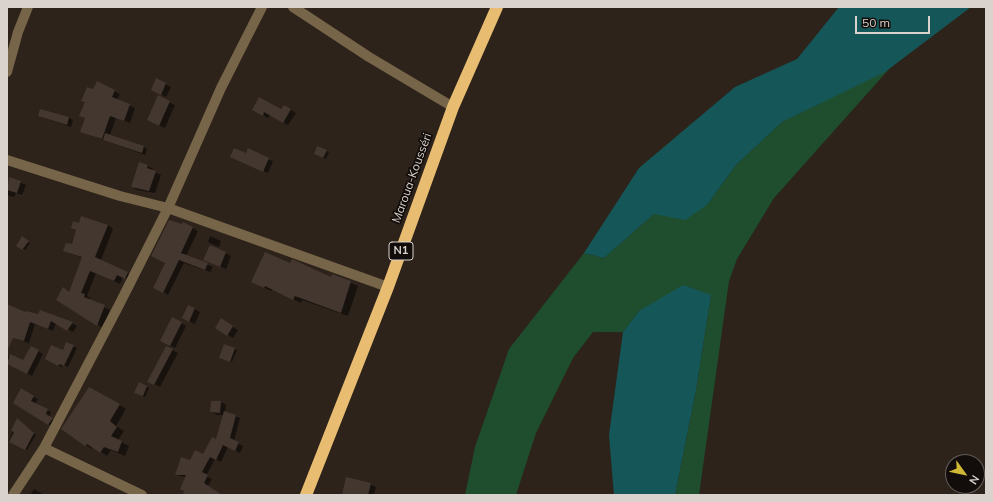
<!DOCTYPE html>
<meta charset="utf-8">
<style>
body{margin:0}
#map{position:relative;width:993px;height:502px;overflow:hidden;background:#2d231b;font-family:Mulish,sans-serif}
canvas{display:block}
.frame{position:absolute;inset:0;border:8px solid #d9d2cd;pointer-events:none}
.north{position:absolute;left:945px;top:454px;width:40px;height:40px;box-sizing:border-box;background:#120d0a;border:1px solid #625c58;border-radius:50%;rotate:123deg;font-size:11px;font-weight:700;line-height:16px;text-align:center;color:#d9d2cd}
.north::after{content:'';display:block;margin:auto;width:14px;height:18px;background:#d0b836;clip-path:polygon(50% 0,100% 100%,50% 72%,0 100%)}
.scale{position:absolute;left:855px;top:16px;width:75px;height:18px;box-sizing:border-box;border:2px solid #d9d2cd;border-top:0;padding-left:5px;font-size:12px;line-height:14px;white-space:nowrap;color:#d9d2cd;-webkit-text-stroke:3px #120d0a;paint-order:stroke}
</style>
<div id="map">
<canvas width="993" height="502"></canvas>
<div class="frame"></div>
<div class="north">N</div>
<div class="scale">50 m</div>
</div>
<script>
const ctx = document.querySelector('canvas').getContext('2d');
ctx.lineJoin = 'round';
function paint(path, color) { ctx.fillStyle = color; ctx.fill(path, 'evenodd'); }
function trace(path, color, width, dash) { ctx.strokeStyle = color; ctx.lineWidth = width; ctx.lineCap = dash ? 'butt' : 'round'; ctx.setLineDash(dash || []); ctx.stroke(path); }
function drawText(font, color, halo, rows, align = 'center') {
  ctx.font = font + ' Mulish,sans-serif'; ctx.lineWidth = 3.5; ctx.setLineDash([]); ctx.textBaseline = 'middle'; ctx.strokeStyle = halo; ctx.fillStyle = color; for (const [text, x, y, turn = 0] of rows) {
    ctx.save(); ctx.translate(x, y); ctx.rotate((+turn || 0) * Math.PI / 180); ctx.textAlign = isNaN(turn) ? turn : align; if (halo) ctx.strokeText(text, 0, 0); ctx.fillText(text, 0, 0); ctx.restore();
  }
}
paint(new Path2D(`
 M890,68L774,198L737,259L729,281L699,495H675L696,390L711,295L639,311L623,332H593L573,358L536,433L516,495H465L475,447L509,349L584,253L604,258L654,214L707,205L736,165L782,122Z`), '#1e4e2d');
paint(new Path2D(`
 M839,7H971L885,72L782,122L736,165L707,205L685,220L654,214L604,258L584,253L639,168L735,87L797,59Z
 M683,285L711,295L696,390L675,495H614L609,435L623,332L639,311Z`), '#155758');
paint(new Path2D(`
 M157,80L171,87L166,97L152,89Z
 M97,83L120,94L117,100L135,108L130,123L116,118L110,135L144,147L147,149L145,155L87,134L86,119L80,115Z
 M158,97L175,105L165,128L153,123Z
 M284,106L296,113L288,125L270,115L268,118L253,110H282Z
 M41,110L69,118L73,120L71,127L44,118L40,116Z
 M327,151L329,152L326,159L317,155Z
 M246,154L273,161L268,173L236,159Z
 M148,166L153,169L152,171L161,175L155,193L137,190L132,187Z
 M10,178L26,185L22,195L16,193L14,197L7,195V182H8Z
 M79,224L108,225L113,229L101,260L133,276L131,281L123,277L120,284L96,273L87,296L90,298L89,300L110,310L103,328L57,300L69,292L83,258L64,251L72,246L77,231L72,228Z
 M184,224L198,231L186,256L213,267L210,272L184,263L168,295L159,290L166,263Z
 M210,236L221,241L219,247L208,242Z
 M23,238L30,243L25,250L17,245Z
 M210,246L231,256L226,269L209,262Z
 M290,264L332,279L333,275L358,286L348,316L302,300L301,303L272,289V291L260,286Z
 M189,306L200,312L195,324L183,318Z
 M26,314L72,323L77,326L73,332L56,323L53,331L35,324L29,343L7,336V317Z
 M221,320L238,330L233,338L216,328Z
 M181,323L186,326L175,348L167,344Z
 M67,343L77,348L68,367L63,365L62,367L46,359L63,351Z
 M31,347L43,354L32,376L7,363V356L23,361Z
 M166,347L178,353L160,387L149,381Z
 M234,349L237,350L232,362L222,359Z
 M147,387L149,388L145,397L138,394Z
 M90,388L126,409L116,426L124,431L118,440L129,446L125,456L111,450L107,456L94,447L92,449L86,445Z
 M21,390L38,399L35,404L51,412L49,417L56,421L53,427L14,403Z
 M221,402L226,405L225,413L240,418L234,441L243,446L240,453L228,447L221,462L215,459L206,476L212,479L206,489L199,495H184L186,477L176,475L190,461L203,456L217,441L224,415H217L212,412Z
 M17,420L36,435L27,450L9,441Z
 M370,484L376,487L374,495H345Z
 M34,489L38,491L44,495H30Z`), '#0007');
paint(new Path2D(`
 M156,78L166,83L161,95L151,90Z
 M97,81L115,90L112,97L130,104L124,121L110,116L102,139L80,132L85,118L79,116L85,102L81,101L87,87L93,89Z
 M158,95L170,101L159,126L147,120Z
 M259,97L281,109L284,105L291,109L283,123L264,112L263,116L252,110Z
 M40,109L69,117L67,125L38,116Z
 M105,133L144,146L142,153L103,140Z
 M317,146L327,150L323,158L314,154Z
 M234,148L246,153L248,148L269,158L263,172L230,157Z
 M139,162L148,165L147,168L156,171L149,191L131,187Z
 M9,177L21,181L17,193L7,190Z
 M81,216L108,225L95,257L128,272L125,279L117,275L114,281L90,271L81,293L85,294L84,297L105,305L97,326L56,300L63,287L69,292L82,257L63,251L66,243L72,244L76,230L71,228L73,221L79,223Z
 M169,220L182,224L183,222L193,227L181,253L208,263L205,270L179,260L163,293L153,288L165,263L151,256Z
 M22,236L29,241L22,250L16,246Z
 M210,245L226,252L220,267L203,260Z
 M265,252L290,263L292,259L331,277L332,274L351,281L341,313L295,296L293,300L265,286L264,288L251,282Z
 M7,304L25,312L26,311L38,314L40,310L73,322L67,331L51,321L48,329L30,322L24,341L13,338L7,352Z
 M188,305L195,308L189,322L182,318Z
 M172,317L182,322L170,346L160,341Z
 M221,318L233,326L227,336L215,328Z
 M66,342L74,345L64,366L59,364L58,366L45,359L51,345L63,350Z
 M224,344L235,348L230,362L219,358Z
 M31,346L39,350L27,374L7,364L10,354L23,360Z
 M166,346L173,349L154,385L147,382Z
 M139,382L147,386L143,396L134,393Z
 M89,387L120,404L110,421L117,427L111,436L122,441L118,452L104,447L100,453L87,444L85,446L61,429Z
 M21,388L34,396L31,401L48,409L46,414L53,418L48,425L13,403Z
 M211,401H221L220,413L210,412Z
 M224,411L236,415L230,438L239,442L235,451L223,445L216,460L210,457L202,472L208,475L204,483L222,495H183L184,491L180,489L186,475H175L181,457L190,460L195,450L203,454L212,437L216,439Z
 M17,418L34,433L25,450L9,442L14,432L11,431Z
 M346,477L371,483L368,495H342Z`), '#433730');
trace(new Path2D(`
 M293,7L369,57L453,107
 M7,72L18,32L28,7
 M7,160L120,196L168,208L388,287
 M44,448L142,495
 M13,495L44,448L119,305L168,208L221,88L262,7`), '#766548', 10);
trace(new Path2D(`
 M306,495L388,287L453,107L497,7`), '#e8bd72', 12);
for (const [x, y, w] of [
 [401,251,24]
]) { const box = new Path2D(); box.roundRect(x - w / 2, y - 9, w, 18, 3); ctx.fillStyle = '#120d0a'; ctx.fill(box); trace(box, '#d9d2cd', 1); }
drawText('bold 11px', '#d9d2cd', null, [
 ["N1",401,251]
]);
drawText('12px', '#d9d2cd', '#120d0a', [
 ["Maroua-Kousséri",412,178,-70]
]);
</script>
